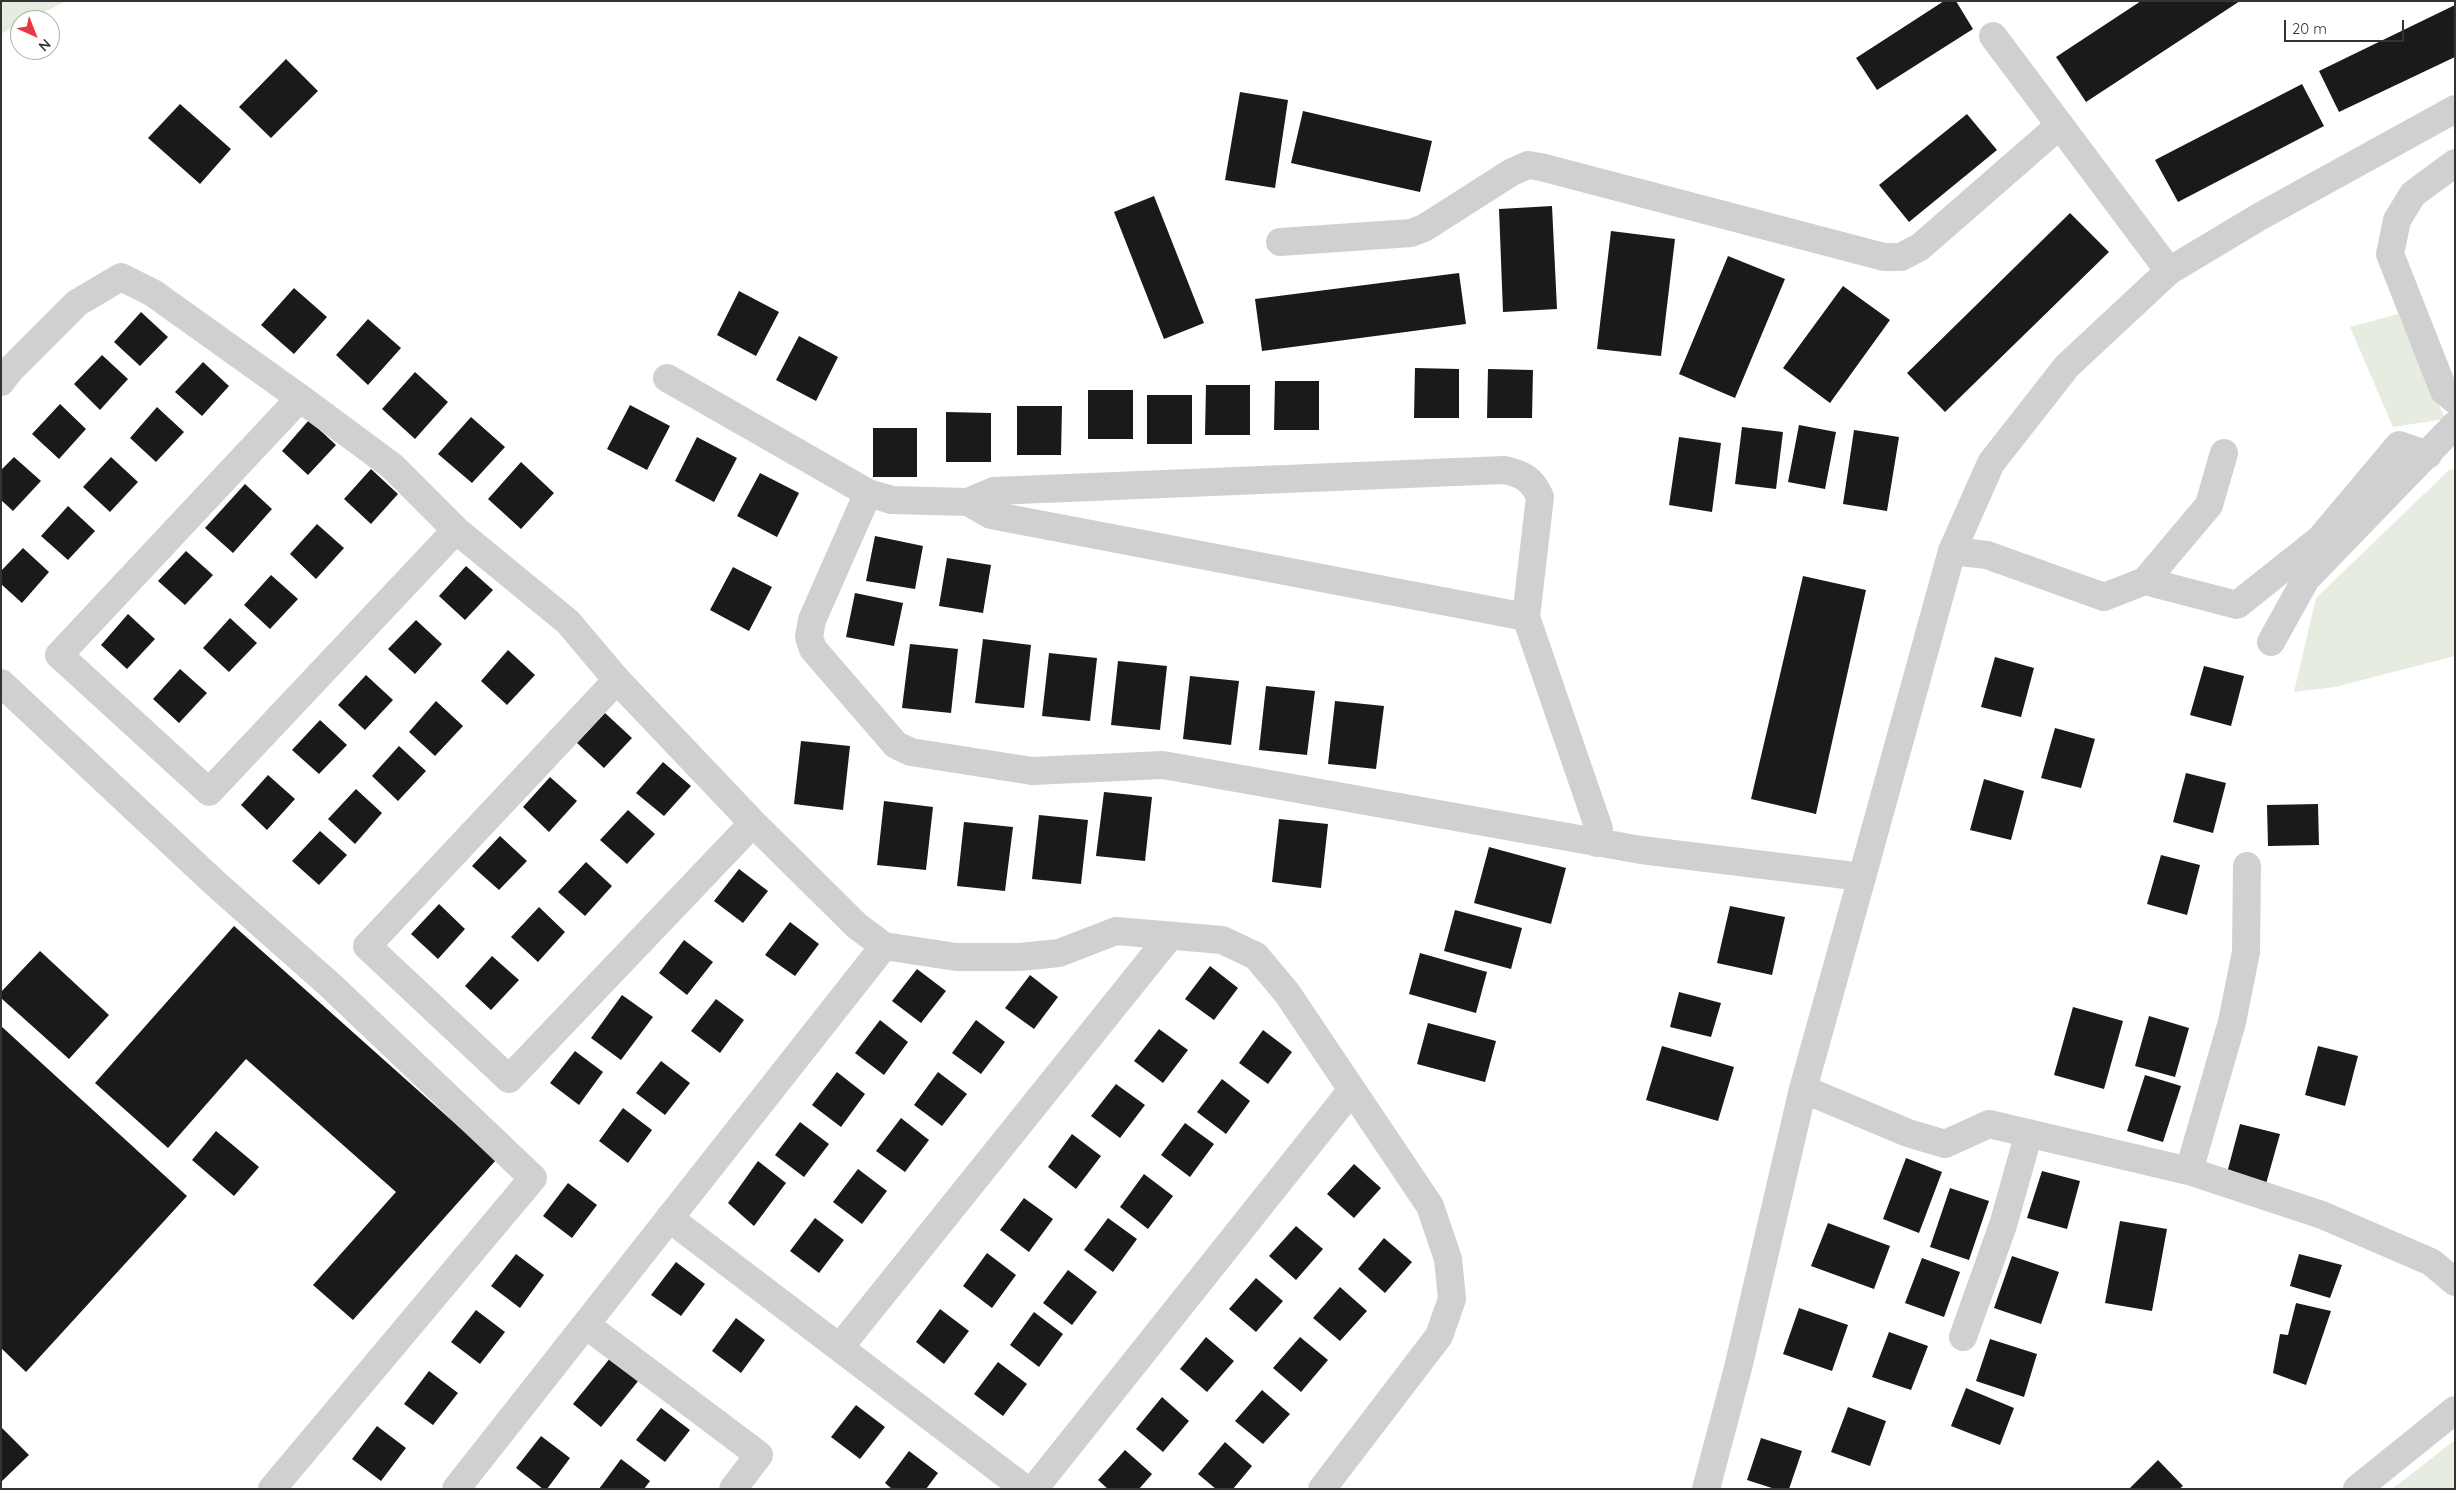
<!DOCTYPE html>
<style>
body{margin:0}
#map{position:relative;width:2456px;height:1490px;overflow:hidden;background:#fff;font-family:Quicksand,sans-serif}
canvas{display:block}
.frame{position:absolute;inset:0;border:2px solid #333;pointer-events:none}
.north{position:absolute;left:10px;top:10px;width:50px;height:50px;box-sizing:border-box;background:#fff;border:1px solid #adadad;border-radius:50%;rotate:136deg;font-size:14px;font-weight:700;line-height:20px;text-align:center;color:#333}
.north::after{content:'';display:block;margin:auto;width:18px;height:22px;background:#e63946;clip-path:polygon(50% 0,100% 100%,50% 72%,0 100%)}
.scale{position:absolute;left:2284px;top:20px;width:120px;height:22px;box-sizing:border-box;border:2px solid #333;border-top:0;padding-left:6px;font-size:15px;line-height:18px;white-space:nowrap;color:#333;-webkit-text-stroke:4px #fff;paint-order:stroke}
</style>
<div id="map">
<canvas width="2456" height="1490"></canvas>
<div class="frame"></div>
<div class="north">N</div>
<div class="scale">20 m</div>
</div>
<script>
const ctx = document.querySelector('canvas').getContext('2d');
ctx.lineJoin = 'round';
function paint(path, color) { ctx.fillStyle = color; ctx.fill(path, 'evenodd'); }
function trace(path, color, width, dash) { ctx.strokeStyle = color; ctx.lineWidth = width; ctx.lineCap = dash ? 'butt' : 'round'; ctx.setLineDash(dash || []); ctx.stroke(path); }
paint(new Path2D(`
 M1,1H66L29,20H20V24L1,34Z
 M2398,314L2445,419L2393,427L2350,327Z
 M2455,469V656L2335,687L2294,692L2316,598L2449,470Z
 M2455,1440V1489H2392Z`), '#e6ecdf');
paint(new Path2D(`
 M1944,1H1956L1973,29L1877,90L1856,58Z
 M2141,1H2240L2086,102L2056,57Z
 M2455,5V57L2339,112L2319,71Z
 M286,59L318,91L271,138L239,107Z
 M2302,84L2324,126L2178,202L2155,160Z
 M1240,92L1288,100L1275,188L1225,180Z
 M180,104L231,149L200,184L148,138Z
 M1303,111L1432,141L1420,192L1291,163Z
 M1967,114L1997,150L1909,222L1879,185Z
 M1154,196L1204,323L1164,339L1114,212Z
 M1552,206L1557,309L1503,312L1499,209Z
 M2070,213L2109,252L1945,412L1907,373Z
 M1611,231L1675,239L1661,356L1597,349Z
 M1728,256L1785,279L1735,398L1679,374Z
 M1459,273L1466,324L1262,351L1255,299Z
 M1843,286L1890,320L1830,403L1783,368Z
 M294,288L327,317L294,354L261,325Z
 M739,291L779,312L756,356L717,335Z
 M141,312L168,337L140,366L114,342Z
 M368,319L401,348L368,385L336,355Z
 M799,336L838,357L816,401L776,380Z
 M102,355L128,379L100,410L74,384Z
 M203,362L229,386L202,416L175,392Z
 M1415,368L1459,369V418H1414Z
 M1488,369L1533,370L1532,418H1487Z
 M415,372L448,402L415,439L382,409Z
 M1275,381H1319V430H1274Z
 M1206,385H1250V435H1205Z
 M1088,390H1133V439H1088Z
 M1147,395H1192V444H1147Z
 M60,404L86,429L59,459L32,434Z
 M630,405L670,426L647,470L607,449Z
 M1017,406H1062L1061,455H1017Z
 M157,407L184,432L156,462L130,438Z
 M946,412L991,413V462H946Z
 M471,417L505,447L472,483L438,454Z
 M309,420L336,445L308,475L282,451Z
 M1799,425L1836,432L1825,489L1788,482Z
 M1742,427L1783,432L1776,489L1735,484Z
 M873,428H917V477H873Z
 M1854,430L1899,437L1887,511L1843,504Z
 M697,437L737,458L714,502L675,481Z
 M1679,437L1721,443L1712,512L1669,505Z
 M14,457L41,481L13,511L1,500V470Z
 M111,457L138,482L110,512L83,487Z
 M521,462L554,493L521,529L488,499Z
 M371,469L398,494L371,524L344,499Z
 M760,473L799,493L777,537L737,516Z
 M245,484L272,509L233,553L205,528Z
 M68,506L95,531L68,560L41,536Z
 M317,524L344,548L316,579L290,554Z
 M875,536L923,546L915,589L866,581Z
 M23,548L49,572L22,603L1,584V571Z
 M186,551L213,575L185,605L158,581Z
 M947,558L991,565L983,613L939,606Z
 M466,566L493,590L465,620L439,596Z
 M733,567L772,587L749,631L710,610Z
 M271,575L298,599L270,629L244,605Z
 M1803,576L1866,590L1816,814L1751,799Z
 M855,593L903,603L894,646L846,637Z
 M128,614L155,639L127,669L101,645Z
 M230,618L257,643L229,672L203,648Z
 M416,620L442,644L415,674L388,649Z
 M983,639L1031,645L1024,708L975,703Z
 M910,644L958,649L951,713L902,708Z
 M508,650L535,675L507,705L481,681Z
 M1049,653L1097,658L1090,721L1042,716Z
 M1995,657L2034,668L2021,717L1981,707Z
 M1118,661L1167,666L1160,730L1111,725Z
 M2204,666L2244,676L2231,726L2190,715Z
 M180,669L207,693L179,723L153,699Z
 M366,675L393,700L365,730L338,705Z
 M1190,676L1239,681L1231,745L1183,739Z
 M1266,686L1315,691L1307,755L1259,750Z
 M436,701L463,726L435,756L409,732Z
 M1335,701L1384,706L1376,769L1328,764Z
 M605,713L632,738L604,768L577,743Z
 M320,720L347,745L319,774L292,750Z
 M2055,728L2095,739L2081,788L2041,778Z
 M801,741L850,746L843,810L794,804Z
 M399,746L426,771L398,801L372,776Z
 M663,762L691,786L664,816L636,793Z
 M2186,773L2226,783L2213,833L2173,822Z
 M268,775L295,799L267,830L241,805Z
 M550,777L577,801L549,832L523,807Z
 M1984,779L2024,791L2011,840L1970,830Z
 M356,789L382,813L355,844L328,819Z
 M1104,792L1152,797L1145,861L1096,856Z
 M884,801L933,807L926,870L877,865Z
 M2318,804L2319,845L2268,846L2267,805Z
 M628,810L655,834L627,864L600,840Z
 M1039,815L1088,820L1081,884L1032,879Z
 M1279,819L1328,824L1321,888L1272,882Z
 M964,822L1013,827L1005,891L957,886Z
 M320,831L347,855L319,885L292,861Z
 M500,836L527,861L499,890L472,866Z
 M1489,847L1566,868L1551,924L1474,903Z
 M2161,855L2200,865L2187,915L2147,904Z
 M586,862L612,886L585,916L558,892Z
 M739,869L768,891L743,923L714,901Z
 M439,904L465,929L438,959L411,934Z
 M1730,906L1785,917L1772,975L1717,963Z
 M539,907L565,932L538,962L511,937Z
 M1455,910L1522,928L1511,969L1444,951Z
 M790,922L819,944L795,976L765,955Z
 M234,926L496,1160L353,1320L313,1285L396,1192L246,1059L168,1148L95,1083Z
 M684,940L713,962L687,995L659,973Z
 M40,951L109,1015L69,1059L1,998V992Z
 M1420,953L1487,972L1476,1013L1409,994Z
 M492,956L519,980L491,1010L465,986Z
 M1210,966L1238,988L1214,1020L1185,999Z
 M917,969L946,991L921,1023L892,1001Z
 M1030,975L1058,997L1034,1029L1005,1008Z
 M1679,992L1721,1003L1711,1037L1670,1027Z
 M622,995L653,1017L621,1060L591,1038Z
 M716,999L744,1020L720,1053L691,1031Z
 M2073,1007L2123,1021L2104,1089L2054,1075Z
 M2149,1016L2189,1028L2175,1077L2135,1066Z
 M880,1020L908,1042L884,1075L855,1053Z
 M976,1020L1005,1042L981,1074L952,1053Z
 M1428,1023L1496,1041L1485,1082L1417,1064Z
 M1,1026L187,1196L26,1372L1,1348Z
 M1159,1029L1188,1050L1163,1083L1134,1061Z
 M1263,1030L1292,1052L1268,1084L1239,1063Z
 M1662,1046L1734,1067L1718,1121L1646,1100Z
 M2318,1046L2358,1056L2345,1106L2305,1095Z
 M575,1051L603,1072L579,1105L550,1083Z
 M661,1061L690,1083L665,1115L636,1093Z
 M837,1072L865,1094L841,1127L812,1105Z
 M938,1072L967,1094L942,1126L914,1105Z
 M2145,1075L2181,1086L2163,1142L2127,1131Z
 M1222,1079L1250,1101L1226,1134L1197,1112Z
 M1116,1084L1145,1105L1120,1138L1091,1116Z
 M623,1108L652,1130L628,1163L599,1141Z
 M901,1118L929,1140L905,1172L876,1151Z
 M800,1122L829,1144L804,1177L775,1155Z
 M1185,1123L1214,1144L1190,1177L1161,1155Z
 M2240,1124L2280,1134L2266,1184L2227,1173Z
 M216,1131L259,1167L234,1196L192,1160Z
 M1072,1134L1101,1156L1076,1189L1048,1167Z
 M1906,1158L1942,1172L1919,1233L1883,1219Z
 M758,1161L786,1183L754,1226L728,1203Z
 M1354,1164L1381,1188L1354,1218L1327,1194Z
 M858,1169L887,1191L862,1224L833,1202Z
 M2042,1171L2080,1181L2067,1229L2027,1218Z
 M1144,1174L1173,1196L1148,1229L1120,1207Z
 M568,1183L597,1205L572,1238L543,1216Z
 M1950,1188L1989,1201L1969,1260L1930,1247Z
 M1024,1198L1053,1219L1029,1252L1000,1230Z
 M815,1218L844,1240L819,1273L790,1251Z
 M1108,1218L1137,1239L1113,1272L1084,1250Z
 M2120,1221L2167,1229L2152,1311L2105,1303Z
 M1828,1223L1890,1246L1874,1289L1811,1266Z
 M1296,1226L1323,1249L1296,1280L1269,1256Z
 M1384,1238L1412,1262L1385,1293L1358,1269Z
 M987,1253L1016,1275L992,1308L963,1286Z
 M516,1254L544,1275L520,1308L491,1286Z
 M2299,1254L2342,1265L2330,1298L2290,1286Z
 M2012,1256L2059,1272L2041,1324L1994,1308Z
 M1922,1258L1960,1272L1944,1317L1905,1303Z
 M676,1262L705,1284L681,1316L651,1295Z
 M1068,1270L1097,1292L1072,1325L1043,1303Z
 M1256,1278L1283,1301L1256,1332L1229,1309Z
 M1340,1287L1367,1311L1340,1341L1313,1318Z
 M2296,1303L2331,1311L2306,1385L2273,1373L2280,1334L2288,1335Z
 M1799,1308L1848,1325L1832,1371L1783,1354Z
 M940,1309L969,1331L944,1364L916,1342Z
 M476,1310L505,1332L480,1364L451,1342Z
 M1034,1312L1063,1334L1039,1367L1010,1345Z
 M736,1318L765,1340L741,1373L712,1351Z
 M1889,1332L1928,1346L1911,1390L1872,1377Z
 M1206,1337L1234,1361L1207,1392L1180,1369Z
 M1300,1337L1328,1360L1301,1392L1273,1368Z
 M1990,1339L2037,1354L2024,1397L1976,1381Z
 M611,1357L639,1380L601,1427L573,1404Z
 M998,1362L1027,1384L1003,1416L974,1394Z
 M429,1371L458,1393L433,1425L404,1404Z
 M1966,1388L2014,1408L2000,1445L1951,1426Z
 M1262,1390L1290,1414L1263,1444L1235,1421Z
 M1162,1397L1189,1421L1163,1452L1136,1429Z
 M856,1405L885,1427L860,1459L831,1437Z
 M1848,1407L1886,1421L1870,1466L1831,1452Z
 M661,1408L690,1430L665,1462L636,1440Z
 M377,1426L406,1448L381,1481L352,1459Z
 M1,1427L29,1455L1,1482Z
 M541,1436L570,1458L547,1489H543L516,1468Z
 M1761,1438L1802,1451L1789,1489H1775L1747,1480Z
 M1225,1442L1252,1466L1233,1489H1216L1198,1474Z
 M1125,1450L1152,1474L1139,1489H1108L1098,1480Z
 M909,1451L938,1473L926,1489H892L885,1483Z
 M621,1459L650,1481L644,1489H599Z
 M2158,1460L2183,1486L2179,1489H2129Z`), '#1a1a1a');
trace(new Path2D(`
 M1993,36L2169,271
 M2455,163L2413,194L2397,220L2390,254L2444,391L2455,400
 M1280,242L1411,233L1424,228L1512,172L1528,165L1541,167L1884,257H1901L1920,247L2060,125
 M667,378L868,493L892,500L968,502
 M1,382L11,369L77,303L121,277L153,293L300,398L392,466L456,530L568,622L617,680L753,823L857,926L884,946L956,957H1020L1059,953L1116,931L1222,940L1256,956L1287,993L1430,1206L1448,1259L1452,1299L1439,1336L1322,1489
 M300,398L59,655L209,792L456,530
 M868,493L812,620L809,637L813,649L896,745L911,752L1032,771L1163,765L1641,850L1862,877
 M1952,551L1987,555L2104,597L2145,581L2209,505L2224,453
 M2145,581L2237,605L2320,539L2399,445L2428,455
 M1526,617L991,515L968,502L994,491L1504,470C1523,474 1532,479 1540,497L1526,617L1599,829L1597,843
 M2271,642L2306,579L2455,425
 M617,680L367,946L509,1079L753,823
 M1,683L217,885L330,985L533,1178L272,1489
 M1803,1089L1908,1133L1945,1144L1989,1124L2189,1171L2322,1215L2431,1262L2455,1282
 M2189,1171L2232,1022L2246,952L2247,866
 M669,1218L1025,1489
 M586,1325L759,1455L733,1489
 M1963,1337L2003,1225L2029,1133
 M840,1347L1170,936
 M456,1489L884,946
 M1034,1489L1351,1091
 M2357,1489L2455,1410`), '#d0d0d0', 28);
trace(new Path2D(`
 M1706,1489L1738,1368L1803,1089L1862,877L1952,551L1991,463L2067,366L2169,271L2259,217L2455,109`), '#d0d0d0', 28);
</script>
